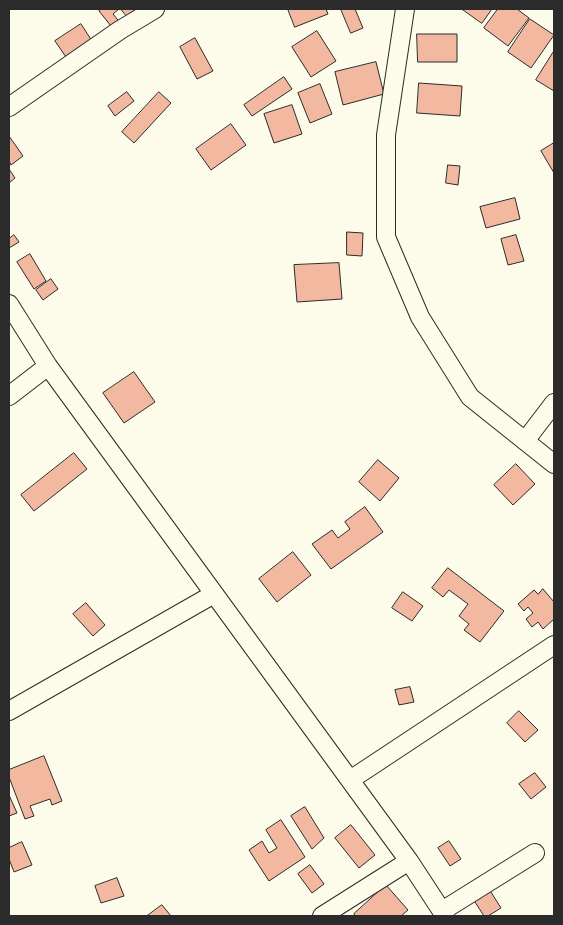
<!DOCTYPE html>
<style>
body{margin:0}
#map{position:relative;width:563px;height:925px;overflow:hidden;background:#fdfbea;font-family:Ubuntu,sans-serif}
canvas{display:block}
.frame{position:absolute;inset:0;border:10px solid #2b2b2b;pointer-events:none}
</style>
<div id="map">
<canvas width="563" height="925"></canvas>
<div class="frame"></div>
</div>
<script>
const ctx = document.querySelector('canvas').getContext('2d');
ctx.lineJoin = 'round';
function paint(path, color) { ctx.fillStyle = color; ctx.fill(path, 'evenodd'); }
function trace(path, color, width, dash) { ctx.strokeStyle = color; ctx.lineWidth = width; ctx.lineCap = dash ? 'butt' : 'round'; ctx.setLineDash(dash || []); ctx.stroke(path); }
const building = new Path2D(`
 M102,9H119L113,14L122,25L115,31L99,11Z
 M121,9H154L134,25Z
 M288,9H326L328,14L295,27Z
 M341,9H355L363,28L351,33Z
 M462,9H492L482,23Z
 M498,9H517L529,18L508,46L484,28Z
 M530,19L554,35L531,68L508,52Z
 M81,24L92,41L66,57L55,41Z
 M317,31L336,61L311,77L292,47Z
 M417,34H457V62H418Z
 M195,38L213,71L197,79L180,47Z
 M554,51V91L536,80Z
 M376,62L384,94L343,105L335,72Z
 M284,77L292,89L252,116L244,105Z
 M419,83L462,86L460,116L417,113Z
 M320,84L332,114L310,123L298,93Z
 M127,92L134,101L115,116L108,106Z
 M159,92L171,103L134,143L122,132Z
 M292,105L302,134L274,143L264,114Z
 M231,124L246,145L211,170L196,149Z
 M9,136L23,156L11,165L9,161Z
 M554,143V173L541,151Z
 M448,165L460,166L458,185L446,183Z
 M9,169L15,178L9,183Z
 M515,198L520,219L486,228L480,207Z
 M347,232L363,233L362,256L347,255Z
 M14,235L19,242L9,248V239Z
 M516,235L524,261L508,265L501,239Z
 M30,254L46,281L34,289L17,262Z
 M339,263L342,299L297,302L294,265Z
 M51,279L58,289L43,300L36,290Z
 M134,372L155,402L124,423L103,393Z
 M74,453L87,469L34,511L21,495Z
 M378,460L399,478L380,501L359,482Z
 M516,464L535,484L513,505L494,485Z
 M365,507L383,532L331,569L312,544L332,530L338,538L350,529L345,522Z
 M293,552L311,575L277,602L259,579Z
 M448,568L504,611L480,642L464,630L469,624L459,616L468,604L449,590L443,597L432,588Z
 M543,589L554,602V619L543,629L538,622L532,627L526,619L533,613L528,607L524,611L518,604L534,590L538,594Z
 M403,592L423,606L412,621L392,608Z
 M86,603L105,625L93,636L73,614Z
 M410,687L414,702L399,705L395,690Z
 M519,711L538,730L525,742L507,723Z
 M44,756L62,801L52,805L50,799L30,806L34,816L25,819L9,777V770Z
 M535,773L546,787L531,799L519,784Z
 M9,795L17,813L9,816Z
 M305,807L324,838L312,849L291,816Z
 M281,820L305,857L269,881L249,850L262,841L269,853L277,848L266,830Z
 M351,825L375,855L359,868L335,838Z
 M449,841L461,859L450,866L438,848Z
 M22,842L32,865L14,872L9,859V848Z
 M310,865L324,884L312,893L298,874Z
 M117,878L124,896L101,903L95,886Z
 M386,885L408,910L401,916H356L354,914Z
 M489,889L501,908L488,916H484L473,899Z
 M162,905L171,916H147Z`);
paint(building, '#f2b8a0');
trace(building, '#2b2b2b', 1);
const minor = new Path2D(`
 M405,9L386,135V237L420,317L470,397L554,464
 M9,107L120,30L155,9
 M9,304L48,366L409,861L445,916
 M9,396L48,366
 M525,441L554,403
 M9,711L214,594
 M350,780L554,645
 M442,911L535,853
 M322,916L409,861`);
trace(minor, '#2b2b2b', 20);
trace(minor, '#fdfbea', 18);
</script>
